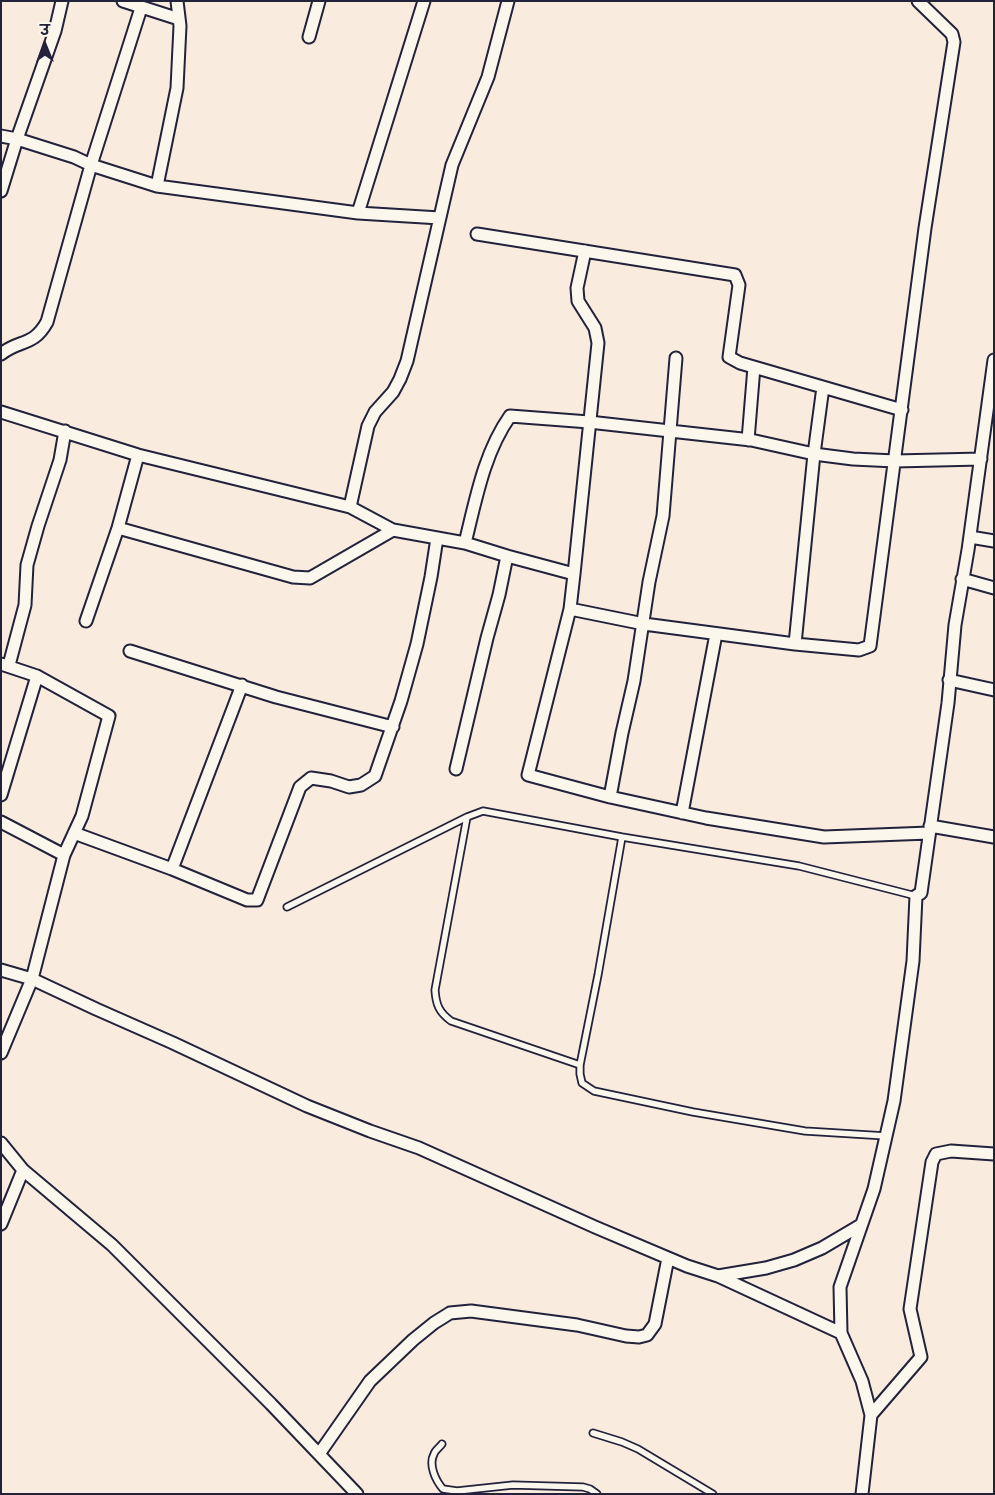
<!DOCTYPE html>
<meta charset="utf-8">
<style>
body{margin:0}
#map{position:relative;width:995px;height:1495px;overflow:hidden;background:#faebdf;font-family:Mali,"Playpen Sans Deva",sans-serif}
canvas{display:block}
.frame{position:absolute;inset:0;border:2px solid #22223b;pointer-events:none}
.north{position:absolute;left:20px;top:20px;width:50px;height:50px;-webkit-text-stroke:4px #fbf7ec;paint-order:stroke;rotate:0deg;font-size:14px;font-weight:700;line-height:20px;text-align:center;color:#22223b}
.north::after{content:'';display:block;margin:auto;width:18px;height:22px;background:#22223b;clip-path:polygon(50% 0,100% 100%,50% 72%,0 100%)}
</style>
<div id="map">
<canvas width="995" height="1495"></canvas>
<div class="frame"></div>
<div class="north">उ</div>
</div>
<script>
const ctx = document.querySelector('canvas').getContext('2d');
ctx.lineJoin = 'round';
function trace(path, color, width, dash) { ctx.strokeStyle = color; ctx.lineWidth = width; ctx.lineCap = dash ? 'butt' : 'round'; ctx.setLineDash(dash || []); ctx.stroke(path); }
const service = new Path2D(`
 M467,817L435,990C436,1005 439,1012 451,1021L580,1065
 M287,907L467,817L483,811L622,837
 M886,1136L805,1131L693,1112L594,1091L582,1083L580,1074V1065L598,975L622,837L799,866L916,896
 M593,1433L622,1442L638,1449L713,1494
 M442,1444C440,1447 435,1450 434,1454C428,1465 436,1481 443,1489L457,1491L513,1485L583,1487L590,1489L597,1494`);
const minor = new Path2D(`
 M123,1L179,19
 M309,37L319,1
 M1,136L17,139L74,157L91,165L157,186L358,213L440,218
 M157,186L177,88L180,26L177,1
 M1,191L17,139L55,31L62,1
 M358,213L424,1
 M477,234L735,275L739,285L729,357L740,363L902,410
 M585,251L577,288L578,301L595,328L598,343L574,574L570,609L528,775L610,797L706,818L824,837L929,833
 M1,354C20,339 33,347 47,322L91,165L141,8
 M1,412L138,455L350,507L393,530L465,543L507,556L574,574
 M748,440L754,367
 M350,507L368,426L375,412L393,392L400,379L407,361L452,165L488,77L508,1
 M118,528L293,577L310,578L393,530
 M970,537L994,541
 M465,543C476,499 484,453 510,416L589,422L751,440L814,454L853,459L895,461L981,459
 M962,579L994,588
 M570,609L644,624L795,644L859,650L870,646L925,228L954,42L952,34L918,1
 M86,621L118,528L138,455
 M795,644L814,454L823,387
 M130,651L276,697L393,727
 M1,664L37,676L109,716L82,816L64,855L32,979L1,1053
 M9,665L25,605L27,565L38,526L60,460L65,431
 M949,680L994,690
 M456,769L487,638L499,595L507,556
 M1,795L37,676
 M610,797L622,733L634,681L649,582L663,516L676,358
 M682,813L716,634
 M1,822L64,855
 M930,826L994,837
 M74,833L172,869L247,900H257L300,787L311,778L331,781L349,787L361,785L375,776L401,701L417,644L431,577L437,538
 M172,869L242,685
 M1,970L32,979L96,1009L173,1043L307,1106L370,1131L419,1148L595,1227L687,1266L718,1276L766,1268L794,1260L822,1248L861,1225
 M1,1143L23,1170
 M1,1224L23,1170L112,1245L271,1404L357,1494
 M718,1276L841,1333
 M871,1415L921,1357L910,1309L932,1162L936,1154L951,1151L994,1154
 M319,1454L370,1381L413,1340L434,1323L450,1313L471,1311L577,1325L626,1336L639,1337L647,1335L655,1324L668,1258
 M862,1494L871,1415L862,1381L841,1333L840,1287L874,1189L894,1101L913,961L916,896L921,893L948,703L955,625L968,550L994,360`);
trace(service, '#22223b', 9);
trace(minor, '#22223b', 15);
trace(service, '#fbf7ec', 5.5);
trace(minor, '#fbf7ec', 11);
</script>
